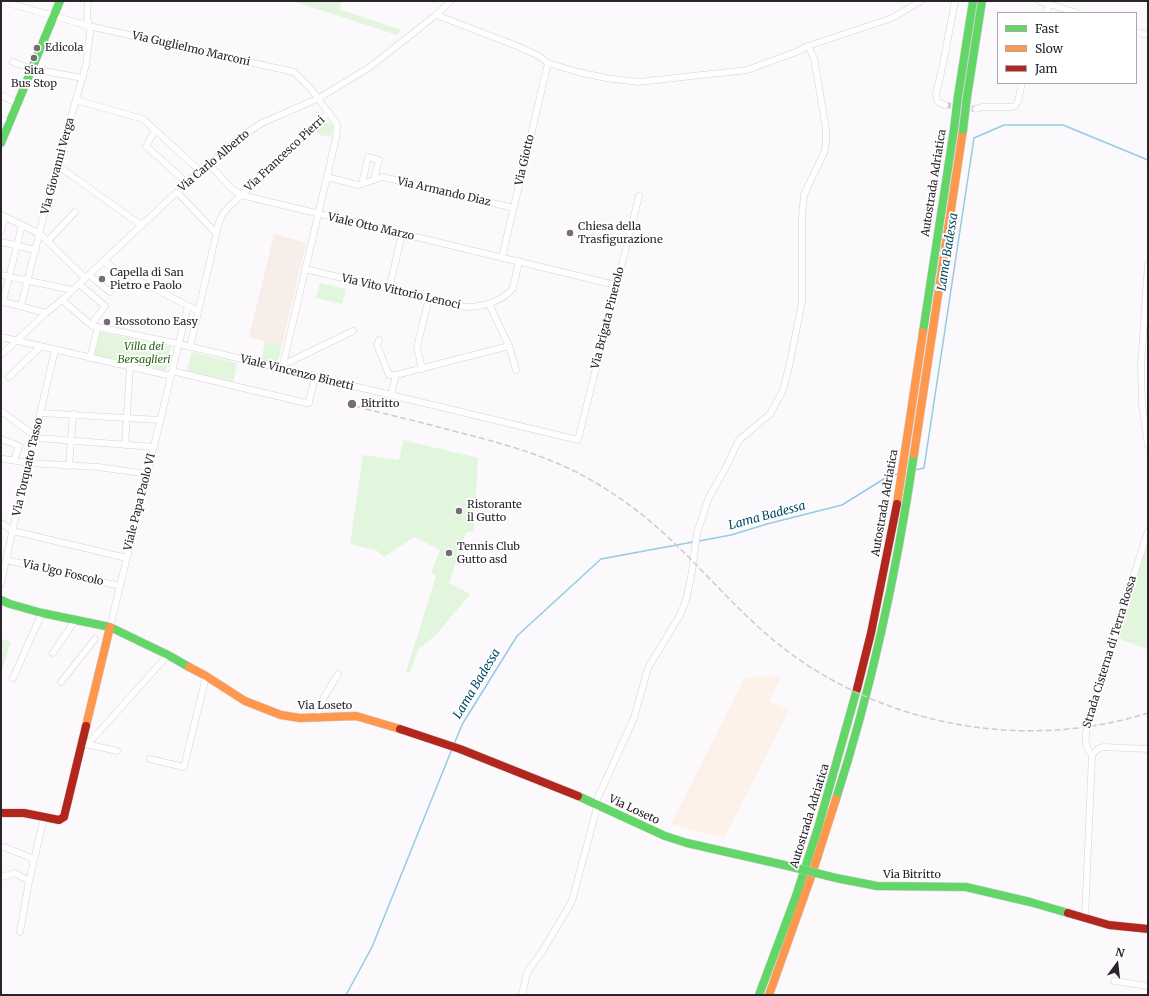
<!DOCTYPE html>
<style>
body{margin:0}
#map{position:relative;width:1149px;height:996px;overflow:hidden;background:#fbf9fb;font-family:Merriweather,serif}
canvas{display:block}
.frame{position:absolute;inset:0;border:2px solid #2b232b;pointer-events:none}
.legend{position:absolute;left:997px;top:12px;width:140px;height:72px;box-sizing:border-box;background:#fff;border:1px solid #aaa7aa;margin:0;padding:5px 7px;list-style:none;font-size:12px;color:#2b232b}
.legend li{display:flex;align-items:center;gap:8px;height:20px}
.legend b{width:20px;border:1px solid #aaa7aa}
.north{position:absolute;left:1097px;top:944px;width:40px;height:40px;-webkit-text-stroke:3px #fff;paint-order:stroke;rotate:15deg;font-size:11px;font-weight:700;line-height:16px;text-align:center;color:#2b232b}
.north::after{content:'';display:block;margin:auto;width:14px;height:18px;background:#2b232b;clip-path:polygon(50% 0,100% 100%,50% 72%,0 100%)}
</style>
<div id="map">
<canvas width="1149" height="996"></canvas>
<div class="frame"></div>
<ul class="legend">
<li><b style="height:5px;background:#63d668"></b>Fast</li>
<li><b style="height:5px;background:#ff974d"></b>Slow</li>
<li><b style="height:5px;background:#b3261e"></b>Jam</li>
</ul>
<div class="north">N</div>
</div>
<script>
const ctx = document.querySelector('canvas').getContext('2d');
ctx.lineJoin = 'round';
function paint(path, color) { ctx.fillStyle = color; ctx.fill(path, 'evenodd'); }
function trace(path, color, width, dash) { ctx.strokeStyle = color; ctx.lineWidth = width; ctx.lineCap = dash ? 'butt' : 'round'; ctx.setLineDash(dash || []); ctx.stroke(path); }
function drawText(font, color, halo, rows, align = 'center') {
  ctx.font = font + ' Merriweather,serif'; ctx.lineWidth = 3.5; ctx.setLineDash([]); ctx.textBaseline = 'middle'; ctx.strokeStyle = halo; ctx.fillStyle = color; for (const [text, x, y, turn = 0] of rows) {
    ctx.save(); ctx.translate(x, y); ctx.rotate((+turn || 0) * Math.PI / 180); ctx.textAlign = isNaN(turn) ? turn : align; if (halo) ctx.strokeText(text, 0, 0); ctx.fillText(text, 0, 0); ctx.restore();
  }
}
paint(new Path2D(`
 M756,676L781,677L769,701L789,711L724,838L671,824L744,679Z`), '#fcf2e9');
paint(new Path2D(`
 M274,234L306,243L282,345L249,337Z`), '#f8eee9');
paint(new Path2D(`
 M293,1H342L339,9L401,30L397,35Z
 M325,123H329L333,126V128L331,137L320,135L315,132Z
 M320,283L346,289L342,304L316,298Z
 M100,332L171,347L166,371L94,355Z
 M265,341L282,345L277,364L261,360Z
 M192,352L237,363L233,382L187,371Z
 M403,440L478,458L474,531L466,532L449,583L470,594L436,635L419,648L410,672H406L436,576L431,573L440,550L414,537L384,557L376,550L350,544L363,455L399,460Z
 M1148,543V649L1117,638Z
 M1,639L11,642L1,673Z`), '#e1f6dc');
trace(new Path2D(`
 M915,470L924,468L974,138L1004,125H1063L1148,160
 M699,541L731,535L767,524L842,505L887,477L898,474
 M454,744L463,723L517,636L601,559L693,542
 M346,995L372,947L452,749`), '#93cbe7', 1.5);
trace(new Path2D(`
 M945,105L976,109`), '#d1ced1', 6, [6, 3]);
const street = new Path2D(`
 M1,1L89,26L294,72L311,89L336,123L337,127L336,138L282,369
 M1039,1L1077,13
 M1046,13L1049,5
 M436,15L517,46L539,56L548,63L578,72L606,78L638,82L747,70L796,52L808,46L814,58L826,129V143L824,153L809,184L804,195L802,217V302L789,367L783,390L770,414L739,440L725,469L709,497L697,533L692,571L687,597L683,608L679,617L648,668L634,718L595,804
 M1136,32L1148,35
 M808,46L892,18L921,1
 M13,62L32,69L83,78
 M1,95L18,104
 M76,100L143,119L200,171
 M945,105L938,102L937,100L936,94L943,64L955,1
 M976,109L982,107H1010L1015,106L1018,101L1022,83
 M1,119L10,123
 M155,130L146,146L187,183
 M209,164L231,188L241,195L616,285
 M57,165L141,225
 M327,177L358,185L383,177L514,208
 M362,184L368,157L379,160L374,180
 M177,192L216,233
 M1,215L40,234L85,278
 M1,231L5,217
 M48,241L75,212
 M1,242L36,250
 M502,257L548,63
 M103,262L198,311
 M1148,264L1141,365L1142,405L1148,445
 M305,269L465,307C482,307 502,302 513,288L519,261
 M1,275L72,290
 M89,275L110,292
 M79,284L105,306L91,325
 M389,289L402,234
 M62,300L91,325L98,327L179,344L578,440L639,196
 M1,301L46,313
 M3,301L22,225
 M489,304L509,346L516,370
 M21,306L52,183L86,65L90,33L87,17L88,1
 M1,337L171,376
 M379,340L377,345L389,375H396L391,395
 M190,347L219,222L224,212L235,201L329,112
 M1,355L46,313L62,300L177,192L239,138L262,123L319,98L370,67L436,15L451,1
 M90,358L98,327
 M283,365L353,331
 M422,369L417,347L429,298
 M172,371L306,403H309V401L315,377
 M396,375L509,346
 M9,377L40,347
 M1,411L38,438L154,447
 M41,413L160,420
 M1,439L19,446L14,460
 M125,445L130,367
 M1,458L4,459L29,463L98,467L148,474
 M69,466L73,414
 M1,523L13,531L127,558
 M6,560L120,586
 M1,584C17,506 37,428 55,350
 M110,627L188,306
 M53,653L76,619
 M13,678L42,613
 M61,682L95,639
 M318,718L319,706L338,674
 M86,744L117,751
 M88,744L168,655
 M1092,755L1098,749L1103,747L1148,749
 M150,759L184,767L206,676
 M1,848L4,847L34,859
 M1,877L15,873L29,881
 M1085,918L1092,755C1081,747 1087,725 1090,713L1148,531
 M20,932L29,881L44,818
 M1114,981L1148,986
 M522,995L527,973L530,968L542,952L572,901L596,811L597,804`);
const fast = new Path2D(`
 M958,96L973,1
 M967,97L982,1
 M1,143L60,1
 M923,332L954,129
 M1,600L10,604L42,613L110,627L168,655L189,667
 M578,796L665,836L687,843L784,865
 M836,799C872,687 897,570 914,454
 M836,878L877,886L966,887L1030,902L1068,913
 M759,995L796,896L818,828L857,689`);
const slow = new Path2D(`
 M914,454L963,130
 M897,504L923,332
 M189,667L206,676L245,701L281,715L300,718L356,716L400,729
 M86,726L110,627
 M769,995L812,874L836,799`);
const jam = new Path2D(`
 M857,689L871,633L897,504
 M400,729L460,749L578,796
 M1,813H24L59,820L64,817L86,726
 M1068,913L1109,925L1148,929`);
trace(street, '#d6d1d6', 7);
trace(fast, '#d6d1d6', 9);
trace(slow, '#d6d1d6', 9);
trace(jam, '#d6d1d6', 9);
trace(street, '#fefefe', 6);
trace(fast, '#63d668', 8);
trace(slow, '#ff974d', 8);
trace(jam, '#b3261e', 8);
trace(new Path2D(`
 M348,404C384,414 421,422 457,432C505,444 553,457 596,483C623,499 648,518 671,540C703,570 731,603 764,632C867,723 1017,754 1148,713`), '#ccc', 1.5, [6, 3]);
const fastBridge = new Path2D(`
 M954,129L958,96
 M963,130L967,97
 M784,865L836,878`);
trace(fastBridge, '#d6d1d6', 9, []);
trace(fastBridge, '#63d668', 8);
for (const [x, y, r, color] of [
 [37,48,4,"#746e74"],
 [34,58,4,"#746e74"],
 [570,233,4,"#746e74"],
 [102,279,4,"#746e74"],
 [107,322,4,"#746e74"],
 [352,404,5,"#746e74"],
 [459,511,4,"#746e74"],
 [449,553,4,"#746e74"]
]) { const dot = new Path2D(); dot.arc(x, y, r, 0, 2 * Math.PI); ctx.fillStyle = color; ctx.fill(dot); trace(dot, '#fff', 1.5); }
drawText('11px', '#2b232b', '#fff', [
 ["Edicola",45,48],
 ["Sita",34,71,"center"],
 ["Bus Stop",34,84,"center"],
 ["Chiesa della",578,227],
 ["Trasfigurazione",578,240],
 ["Capella di San",110,273],
 ["Pietro e Paolo",110,286],
 ["Rossotono Easy",115,322],
 ["Bitritto",361,404],
 ["Ristorante",467,505],
 ["il Gutto",467,518],
 ["Tennis Club",457,547],
 ["Gutto asd",457,560]
], 'left');
drawText('11px', '#2b232b', '#fff', [
 ["Via Guglielmo Marconi",191,49,13],
 ["Via Francesco Pierri",285,154,-43],
 ["Via Giotto",525,160,-77],
 ["Via Carlo Alberto",214,161,-40],
 ["Via Giovanni Verga",58,166,-75],
 ["Autostrada Adriatica",934,183,-81],
 ["Via Armando Diaz",444,192,13],
 ["Viale Otto Marzo",371,227,13],
 ["Via Vito Vittorio Lenoci",401,292,13],
 ["Via Brigata Pinerolo",608,318,-76],
 ["Viale Vincenzo Binetti",297,373,14],
 ["Via Torquato Tasso",28,467,-77],
 ["Viale Papa Paolo VI",140,502,-76],
 ["Autostrada Adriatica",885,503,-80],
 ["Via Ugo Foscolo",63,573,13],
 ["Strada Cisterna di Terra Rossa",1110,652,-73],
 ["Via Loseto",325,706],
 ["Via Loseto",634,810,25],
 ["Autostrada Adriatica",810,816,-73],
 ["Via Bitritto",912,875]
]);
drawText('italic 11px', '#276518', '#fff', [
 ["Villa dei",144,347],
 ["Bersaglieri",144,360]
]);
drawText('italic 12px', '#024963', '#fff', [
 ["Lama Badessa",948,252,-81],
 ["Lama Badessa",767,516,-15],
 ["Lama Badessa",477,684,-59]
]);
</script>
